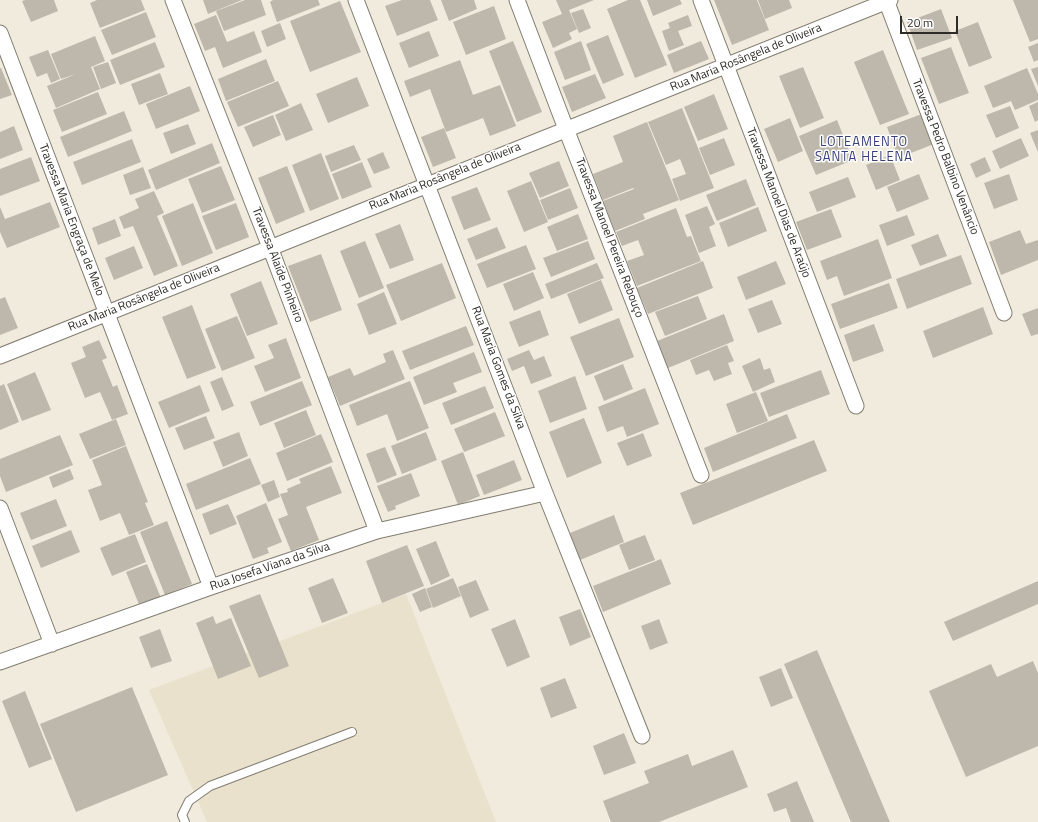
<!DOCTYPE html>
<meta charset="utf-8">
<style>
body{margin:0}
#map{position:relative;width:1038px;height:822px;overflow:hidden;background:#f0ebdd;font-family:"Titillium Web",sans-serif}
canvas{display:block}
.scale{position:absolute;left:900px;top:16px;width:58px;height:18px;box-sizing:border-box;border:2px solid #2e2c26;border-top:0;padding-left:5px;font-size:12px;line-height:14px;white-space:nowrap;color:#2e2c26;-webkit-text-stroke:3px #fff;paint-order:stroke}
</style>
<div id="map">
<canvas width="1038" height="822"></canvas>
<div class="scale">20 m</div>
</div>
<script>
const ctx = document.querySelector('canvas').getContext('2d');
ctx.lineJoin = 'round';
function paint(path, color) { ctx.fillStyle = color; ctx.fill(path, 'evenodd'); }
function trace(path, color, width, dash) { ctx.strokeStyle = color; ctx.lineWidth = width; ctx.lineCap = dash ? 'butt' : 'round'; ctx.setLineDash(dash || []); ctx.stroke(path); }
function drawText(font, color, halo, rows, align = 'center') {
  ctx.font = font + ' "Titillium Web",sans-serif'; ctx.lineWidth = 3; ctx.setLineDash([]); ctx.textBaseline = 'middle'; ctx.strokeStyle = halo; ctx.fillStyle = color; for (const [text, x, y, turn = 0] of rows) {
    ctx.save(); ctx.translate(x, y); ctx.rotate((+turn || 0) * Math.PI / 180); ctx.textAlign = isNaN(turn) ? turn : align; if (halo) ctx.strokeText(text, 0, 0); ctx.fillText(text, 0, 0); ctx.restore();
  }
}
paint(new Path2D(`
 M406,594L496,822H207L149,690Z`), '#e9e1cc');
paint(new Path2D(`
 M25,0H54L58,11L31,22L22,1Z
 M97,0H141L145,10L100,28L90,3Z
 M203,0H242L208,14Z
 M245,0H261L266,15L224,31L216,11Z
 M273,0H318L320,5L277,22L270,2Z
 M402,0H430L438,20L397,36L385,6Z
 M441,0H474L477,9L449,21Z
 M556,0H594L569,10L577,29L569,33L572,39L553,48L542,22L562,14Z
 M628,0H640L667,65L635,78L607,9Z
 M647,0H680L682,4L653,16Z
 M714,0H757L769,30L732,45Z
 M758,0H789L792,8L765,19Z
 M1013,0H1038V39L1030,42Z
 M340,1L361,52L310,72L290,21Z
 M494,6L506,39L466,55L453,22Z
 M583,9L591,28L579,33L571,13Z
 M941,9L952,38L917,50L907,22Z
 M146,12L156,37L112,55L101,30Z
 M216,15L227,42L254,31L262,52L223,68L215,47L205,51L194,24Z
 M688,15L692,26L678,31L684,45L669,51L662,31L670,28L668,23Z
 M978,22L992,58L969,67L955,31Z
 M280,23L286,39L267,47L261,31Z
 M429,31L439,56L409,68L399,43Z
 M608,35L624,75L603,84L586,44Z
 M95,36L105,61L91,67L100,89L56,108L47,86L76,74L61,79L51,54Z
 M513,41L542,112L517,122L489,51Z
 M581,41L591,70L565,80L554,52Z
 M701,41L709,59L674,73L667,55Z
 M155,42L165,67L120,85L110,60Z
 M1038,43V60L1034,62L1028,47Z
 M951,47L969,93L939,104L921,58Z
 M48,50L60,79L51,83L47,73L37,77L29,57Z
 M883,50L909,114L880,125L854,62Z
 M266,59L275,81L226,101L218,79Z
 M460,60L473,95L500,85L516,126L490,136L483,118L446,132L430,89L410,97L404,81Z
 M108,62L116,83L101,89L93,67Z
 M803,67L824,118L800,128L779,76Z
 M1038,67V86L1031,69Z
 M0,68H1L12,95L0,99Z
 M1027,68L1038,94V100L1015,110L1011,101L993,108L984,86Z
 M160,73L168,94L139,105L131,84Z
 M595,74L606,98L572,112L562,87Z
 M357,77L369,106L328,123L316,94Z
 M278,81L289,106L238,127L227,102Z
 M190,86L200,111L156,129L146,104Z
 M98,92L107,114L62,132L53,110Z
 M714,94L728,129L698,141L684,107Z
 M1038,102V120L1035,122L1029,106Z
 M301,103L313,130L286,141L275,115Z
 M1010,106L1019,128L996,138L986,115Z
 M682,108L714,188L680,201L672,179L686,174L680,159L666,165L648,122Z
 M124,111L132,131L68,157L60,137Z
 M922,114L934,144L898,158L887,127Z
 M273,115L281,135L253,147L244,127Z
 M790,118L803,151L778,162L764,129Z
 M837,120L853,160L816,175L799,136Z
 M647,122L679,200L643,214L645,219L615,231L603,201L634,189L633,188L603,200L593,174L623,162L613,136Z
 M188,124L196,144L171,154L163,133Z
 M14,126L23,150L0,159V132Z
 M444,128L456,158L433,167L421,137Z
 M1038,130V152L1030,133Z
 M724,138L735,165L710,175L699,148Z
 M1021,138L1029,156L1000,169L992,151Z
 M132,139L141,162L82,185L73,162Z
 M212,143L220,163L156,190L148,170Z
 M354,145L361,160L331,172L325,156Z
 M383,152L390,168L374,174L367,159Z
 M321,153L339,199L310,211L292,165Z
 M890,155L900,180L876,190L866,165Z
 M31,157L40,181L0,196V169Z
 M985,157L991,171L976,178L970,164Z
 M559,161L569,186L540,198L529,173Z
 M362,162L372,187L342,199L332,174Z
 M221,166L235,200L202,213L188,179Z
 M287,166L305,212L276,224L258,178Z
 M143,167L151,188L130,195L123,175Z
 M919,174L929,199L897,212L887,187Z
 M1009,174L1018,200L994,209L984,183Z
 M848,177L856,197L817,212L809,192Z
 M746,179L756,205L717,221L706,195Z
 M531,181L548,222L524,232L507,191Z
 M477,187L491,220L464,230L451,197Z
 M570,188L578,208L548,220L540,200Z
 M154,191L164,213L157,216L178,266L154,276L133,226L124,229L119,217L139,208L135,199Z
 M50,202L60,227L7,248L0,232V221Z
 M193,203L213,253L182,266L162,216Z
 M236,203L249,237L216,250L202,216Z
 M707,206L715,224L709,227L716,246L699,253L685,215Z
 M0,207L5,219L0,221Z
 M758,207L767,231L728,247L719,223Z
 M676,208L687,237L691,236L701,261L637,286L627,261L644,255L638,240L622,246L616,232Z
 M831,209L842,237L807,250L796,222Z
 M578,214L588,239L557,251L547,227Z
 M907,215L915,235L887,246L879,225Z
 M115,219L121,236L98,245L92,228Z
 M400,224L414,260L390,269L375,234Z
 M497,227L506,248L476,260L467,239Z
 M1020,230L1026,244L1038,240V260L1001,275L989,242Z
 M938,234L947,256L920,266L911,245Z
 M878,239L892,278L844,296L837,276L827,280L820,261Z
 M365,241L384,288L359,298L340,251Z
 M588,241L595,259L551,277L543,258Z
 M526,245L536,269L487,288L477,264Z
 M134,246L143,268L114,280L105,258Z
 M321,254L342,310L310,322L288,266Z
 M961,255L972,284L907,309L896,279Z
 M703,261L713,288L648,314L637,288Z
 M776,261L786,284L746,300L737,277Z
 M442,263L456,298L401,321L386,285Z
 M597,263L604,278L551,299L545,284Z
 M533,272L544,298L514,311L503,284Z
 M601,280L613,310L579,324L567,294Z
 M261,281L278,324L247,336L230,294Z
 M889,283L898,308L840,329L831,304Z
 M384,292L397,324L369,335L357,304Z
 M698,296L707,319L665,336L655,312Z
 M5,297L18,328L0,335V299Z
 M772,300L782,324L758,333L748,309Z
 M192,305L216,368L187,379L162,317Z
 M983,307L993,334L933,358L923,331Z
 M1038,308V334L1031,336L1022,314Z
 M540,310L549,335L519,347L509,322Z
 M724,314L734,341L668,368L657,341Z
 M237,316L255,358L222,371L205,329Z
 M619,318L634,357L586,376L570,337Z
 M874,324L884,351L853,362L844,335Z
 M466,326L474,345L410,370L402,351Z
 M286,338L301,378L265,392L254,366L274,358L268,345Z
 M99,340L107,358L102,360L113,387L117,385L128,414L112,420L100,392L85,398L71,363L86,357L82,347Z
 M727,345L734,361L728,363L732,374L714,381L709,370L696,375L690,360Z
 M393,350L405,379L340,406L328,377L350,368L354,376L386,362L383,354Z
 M529,350L534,360L544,356L552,376L531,384L524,366L512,371L507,359Z
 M474,352L482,372L453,383L457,392L424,405L413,377Z
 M760,358L764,370L770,368L775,382L753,392L742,366Z
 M623,364L633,389L604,401L594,376Z
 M821,370L830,394L769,417L760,393Z
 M35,372L51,410L22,421L7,384Z
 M575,376L587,409L550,423L538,391Z
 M222,377L234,406L222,411L210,382Z
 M302,381L312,405L260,426L250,402Z
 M410,381L429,428L397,441L387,414L357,426L349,405Z
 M4,384L19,422L0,430V386Z
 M200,385L210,411L169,428L158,402Z
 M485,386L494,408L451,425L442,403Z
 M645,388L659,424L627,437L623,426L607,432L598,407Z
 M756,392L768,421L737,433L726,404Z
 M306,410L316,435L284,448L274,423Z
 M495,412L505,436L464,452L454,429Z
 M787,414L797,438L713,472L704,448Z
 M206,416L215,438L184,450L175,428Z
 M584,418L602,463L567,478L549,432Z
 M116,419L126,445L90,459L79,434Z
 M239,432L248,456L223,467L213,442Z
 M426,432L437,460L402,474L391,446Z
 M643,433L652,456L627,466L617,443Z
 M321,434L333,462L287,481L276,453Z
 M60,435L73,465L6,492L0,476V459Z
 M814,440L827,471L693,525L680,493Z
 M126,446L148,502L145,503L154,525L129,535L120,513L100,521L88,490L102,485L92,460Z
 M385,447L397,475L377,483L366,454Z
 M463,452L480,496L458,505L441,461Z
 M250,458L261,484L196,510L186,484Z
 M514,460L522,480L484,495L476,475Z
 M331,466L342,493L306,507L319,540L291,551L278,519L288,515L280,494L288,492L287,489L301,483L299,479Z
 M70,469L74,479L53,488L49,477Z
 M411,473L420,496L395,506L396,509L388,512L377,486Z
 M274,480L280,497L268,502L261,485Z
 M56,499L67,526L31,540L20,513Z
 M266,503L282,542L267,548L269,553L253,559L236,516Z
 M228,504L237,524L210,535L202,514Z
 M614,515L624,542L580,560L570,533Z
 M167,521L192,584L165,595L140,532Z
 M71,530L80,552L41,568L32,546Z
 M135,534L146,562L112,576L100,548Z
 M645,535L655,560L629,570L619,545Z
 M436,541L450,576L431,585L416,549Z
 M407,545L424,586L382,603L366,561Z
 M661,559L671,584L603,612L593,586Z
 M147,564L161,598L140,607L126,572Z
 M333,578L348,613L322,623L308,588Z
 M453,578L461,596L433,608L426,589Z
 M476,580L489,610L470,618L458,587Z
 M1038,581V604L953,641L944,622Z
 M425,588L432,607L420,612L412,594Z
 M260,594L289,666L259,678L229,606Z
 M580,609L591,637L570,646L559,617Z
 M213,616L216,624L231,618L251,666L218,679L196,623Z
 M515,619L530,657L507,667L491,629Z
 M659,619L668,643L650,650L641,626Z
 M160,629L172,661L151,668L139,637Z
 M817,650L890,822H851L784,664Z
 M1033,661L1038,673V746L966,777L929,691L991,664L997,677Z
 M781,668L793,698L771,707L759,677Z
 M565,678L577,708L551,718L540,688Z
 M132,687L168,775L76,812L40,724Z
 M25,691L52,759L29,768L2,701Z
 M624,733L636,763L604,775L593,746Z
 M733,750L748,787L659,822H611L603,801L649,783L644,771L688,754L692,766Z
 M797,781L814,822H791L786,808L774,812L767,794Z`), '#bdb8ab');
const lane = new Path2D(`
 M185,822L182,815L189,801L210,786L352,732`);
const street = new Path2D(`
 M173,0L270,247L377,531
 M356,0L545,493L642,736
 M517,0L566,129L701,475
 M701,0L856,406
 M886,0L1004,313
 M0,33L211,587
 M0,356L890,0
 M0,508L52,644
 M0,662L211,587L377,531L545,493`);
trace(lane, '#827d71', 10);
trace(street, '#827d71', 17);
trace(lane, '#fff', 8);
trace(street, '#fff', 15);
drawText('12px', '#2e2c26', '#fff', [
 ["Rua Maria Rosângela de Oliveira",746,58,-22],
 ["Travessa Pedro Balbino Venâncio",945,157,69],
 ["Rua Maria Rosângela de Oliveira",445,177,-22],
 ["Travessa Manoel Dias de Araújo",778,203,69],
 ["Travessa Maria Engraça de Melo",71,220,69],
 ["Travessa Manoel Pereira Rebouço",609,238,69],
 ["Travessa Alaíde Pinheiro",277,265,69],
 ["Rua Maria Rosângela de Oliveira",144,298,-22],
 ["Rua Maria Gomes da Silva",498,368,69],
 ["Rua Josefa Viana da Silva",270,567,-19]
]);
ctx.letterSpacing = '1px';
drawText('13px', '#383e7a', '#fff', [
 ["LOTEAMENTO",864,143],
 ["SANTA HELENA",864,158]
]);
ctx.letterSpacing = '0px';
</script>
